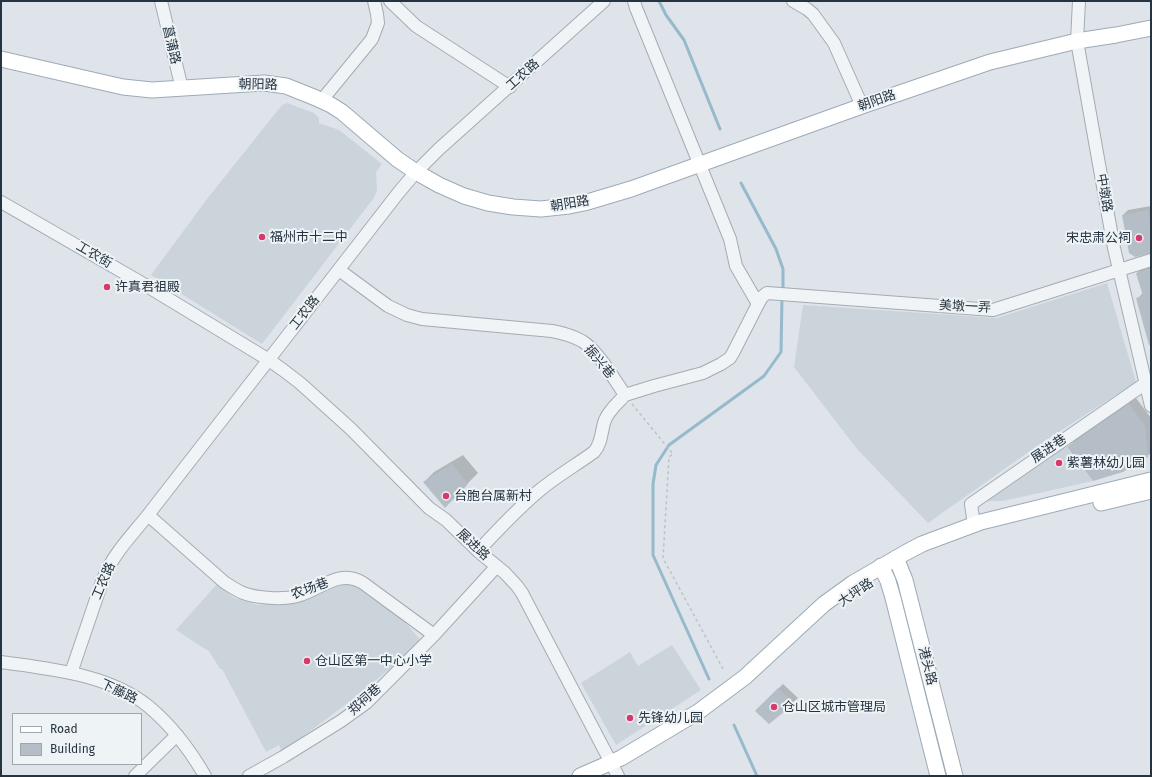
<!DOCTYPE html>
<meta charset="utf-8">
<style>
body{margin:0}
#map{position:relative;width:1152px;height:777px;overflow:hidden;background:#dee4e9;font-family:"Fira Sans",sans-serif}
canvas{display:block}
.frame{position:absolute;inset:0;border:2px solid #263441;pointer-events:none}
.legend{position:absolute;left:12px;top:713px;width:130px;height:52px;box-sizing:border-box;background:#eef3f6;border:1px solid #9ea7ae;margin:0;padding:5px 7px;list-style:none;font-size:12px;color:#263441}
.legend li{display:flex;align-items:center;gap:8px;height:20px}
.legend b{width:20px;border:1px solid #9ea7ae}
</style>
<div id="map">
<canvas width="1152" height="777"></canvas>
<div class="frame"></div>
<ul class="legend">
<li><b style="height:5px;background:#fff"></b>Road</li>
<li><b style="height:11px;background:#b5bec6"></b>Building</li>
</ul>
</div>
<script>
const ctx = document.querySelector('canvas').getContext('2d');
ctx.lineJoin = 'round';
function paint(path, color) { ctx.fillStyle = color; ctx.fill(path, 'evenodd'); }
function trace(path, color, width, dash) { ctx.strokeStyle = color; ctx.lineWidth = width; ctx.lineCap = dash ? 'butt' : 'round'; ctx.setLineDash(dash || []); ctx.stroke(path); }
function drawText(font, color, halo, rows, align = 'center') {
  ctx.font = font + ' "Fira Sans","Noto Sans SC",sans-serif'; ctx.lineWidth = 4; ctx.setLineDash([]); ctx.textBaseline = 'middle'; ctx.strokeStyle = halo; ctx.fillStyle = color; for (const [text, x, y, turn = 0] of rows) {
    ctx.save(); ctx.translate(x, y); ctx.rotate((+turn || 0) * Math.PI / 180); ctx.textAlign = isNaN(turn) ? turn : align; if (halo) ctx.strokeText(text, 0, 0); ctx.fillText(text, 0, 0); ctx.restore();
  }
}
paint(new Path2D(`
 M287,103L314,113L319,118V123L339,130L382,164L376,172L377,191L373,199L262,344L151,275L207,199L282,105Z
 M1107,283L1136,382L1037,446L928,523L857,449L794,367L803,305L997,318Z
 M1065,445L1093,481L1003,501H984Z
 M337,582L354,583L400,616L422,642L352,700L282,752L279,745L266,752L222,669H220L209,651L202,647L176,630L217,584L234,598L257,605L304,600Z
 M672,645L701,690L616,745L581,683L630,652L638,666Z`), '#ccd4db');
paint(new Path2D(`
 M1151,206V252L1123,215L1128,210Z
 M1151,264V350L1137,299L1143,293L1137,273L1144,266Z
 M1136,398L1151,418V453L1147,456L1068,447L1075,440Z
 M463,455L478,473L445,506L424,482L434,472Z
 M783,684L798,698L769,723L756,710Z`), '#0003');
trace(new Path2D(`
 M659,1L666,15L684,40L720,129
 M741,183L776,249L783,269V291
 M709,679L653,555V484L656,465L669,445L764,376L781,352L782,297
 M734,725L757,776`), '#96b9cc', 3);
paint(new Path2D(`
 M1148,210L1151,224V253L1135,257L1129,253L1122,215Z
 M1151,268V345H1149L1136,298L1143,296L1136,273Z
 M1129,404L1145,426L1148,457L1123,472L1093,481L1067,447Z
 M452,464L468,484L445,508L423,482Z
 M778,688L794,704L769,724L755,711Z`), '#b5bec6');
const minor = new Path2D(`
 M161,1L182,89
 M390,1L416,26L510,87
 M634,1L636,8L730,239L736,266L758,304
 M793,1L807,9L813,14L834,43L862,106
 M1079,1L1077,41L1114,248L1151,406
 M322,100L372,39L378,23L377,14L374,1
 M1,202L147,286L269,360L283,370L300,383L351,429L429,508L446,520L478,551L505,573L517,586L522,593L618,776
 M339,270L388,306L407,315L422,319L552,331C563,333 573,336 582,341C598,351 614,379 625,395C618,403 609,410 605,420C601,431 602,443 594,452C576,465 557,476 540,490C518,508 498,530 478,551
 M625,395L654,386L703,373L721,364L730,358L733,353L758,304L762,297L767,293L993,310L1151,260
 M148,515L224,582C230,586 236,590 243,593C256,598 283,600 297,596C320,590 339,568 363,583L434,635
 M974,525L971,504L1146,383
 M1,662C50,669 108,674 148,706C171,725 190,750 205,776
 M71,673L103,579C113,554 132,535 148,515L399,192L416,172L439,149L604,1
 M135,776L177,735
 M249,776L283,757L341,721L366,703L434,635L496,567`);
const major = new Path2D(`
 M1,59L123,87L152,90L264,83L286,86L316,98L331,105L342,112L397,159L416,172L439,185L464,196L488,203L513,207L541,209L569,206L584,203L631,189L862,106L990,62L1077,41L1116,35L1151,28
 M1101,503L1151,491
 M896,558L905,580L955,776
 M881,566L888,581L893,598L938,776
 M580,776L621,758L698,712L745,677L824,604L853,583L905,553L922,544L981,522L1151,480`);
trace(minor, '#a3acb3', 14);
trace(major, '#9dabb6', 17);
trace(new Path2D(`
 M632,404L673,454L669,457L663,558L723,669`), '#bcc2c8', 1.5, [3, 3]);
trace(minor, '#f1f4f7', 12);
trace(major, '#fff', 15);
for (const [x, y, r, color] of [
 [262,237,4,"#d8396b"],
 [1139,238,4,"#d8396b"],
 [107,287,4,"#d8396b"],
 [1059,463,4,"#d8396b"],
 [446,496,4,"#d8396b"],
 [307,661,4,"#d8396b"],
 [774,707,4,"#d8396b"],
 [630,718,4,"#d8396b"]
]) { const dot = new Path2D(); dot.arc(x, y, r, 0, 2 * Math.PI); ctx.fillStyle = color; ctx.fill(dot); trace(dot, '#eef3f6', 1.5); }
drawText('13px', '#263441', '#eef3f6', [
 ["菖蒲路",171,45,77],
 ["工农路",523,75,-42],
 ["朝阳路",258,85,1],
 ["朝阳路",877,101,-19],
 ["中墩路",1104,193,80],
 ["朝阳路",570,204,-9],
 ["工农街",94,255,30],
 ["美墩一弄",965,307,3],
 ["工农路",305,313,-52],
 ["振兴巷",599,362,50],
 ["展进巷",1049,449,-34],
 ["展进路",473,545,43],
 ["工农路",104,581,-67],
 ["农场巷",310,589,-20],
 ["大坪路",856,593,-34],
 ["港头路",927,666,76],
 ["下藤路",119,692,25],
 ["郑祠巷",365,700,-42]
]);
drawText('13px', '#263441', '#eef3f6', [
 ["福州市十二中",270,237],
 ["宋忠肃公祠",1131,238,"right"],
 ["许真君祖殿",115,287],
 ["紫薯林幼儿园",1067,463],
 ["台胞台属新村",454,496],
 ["仓山区第一中心小学",315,661],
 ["仓山区城市管理局",782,707],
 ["先锋幼儿园",638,718]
], 'left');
</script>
